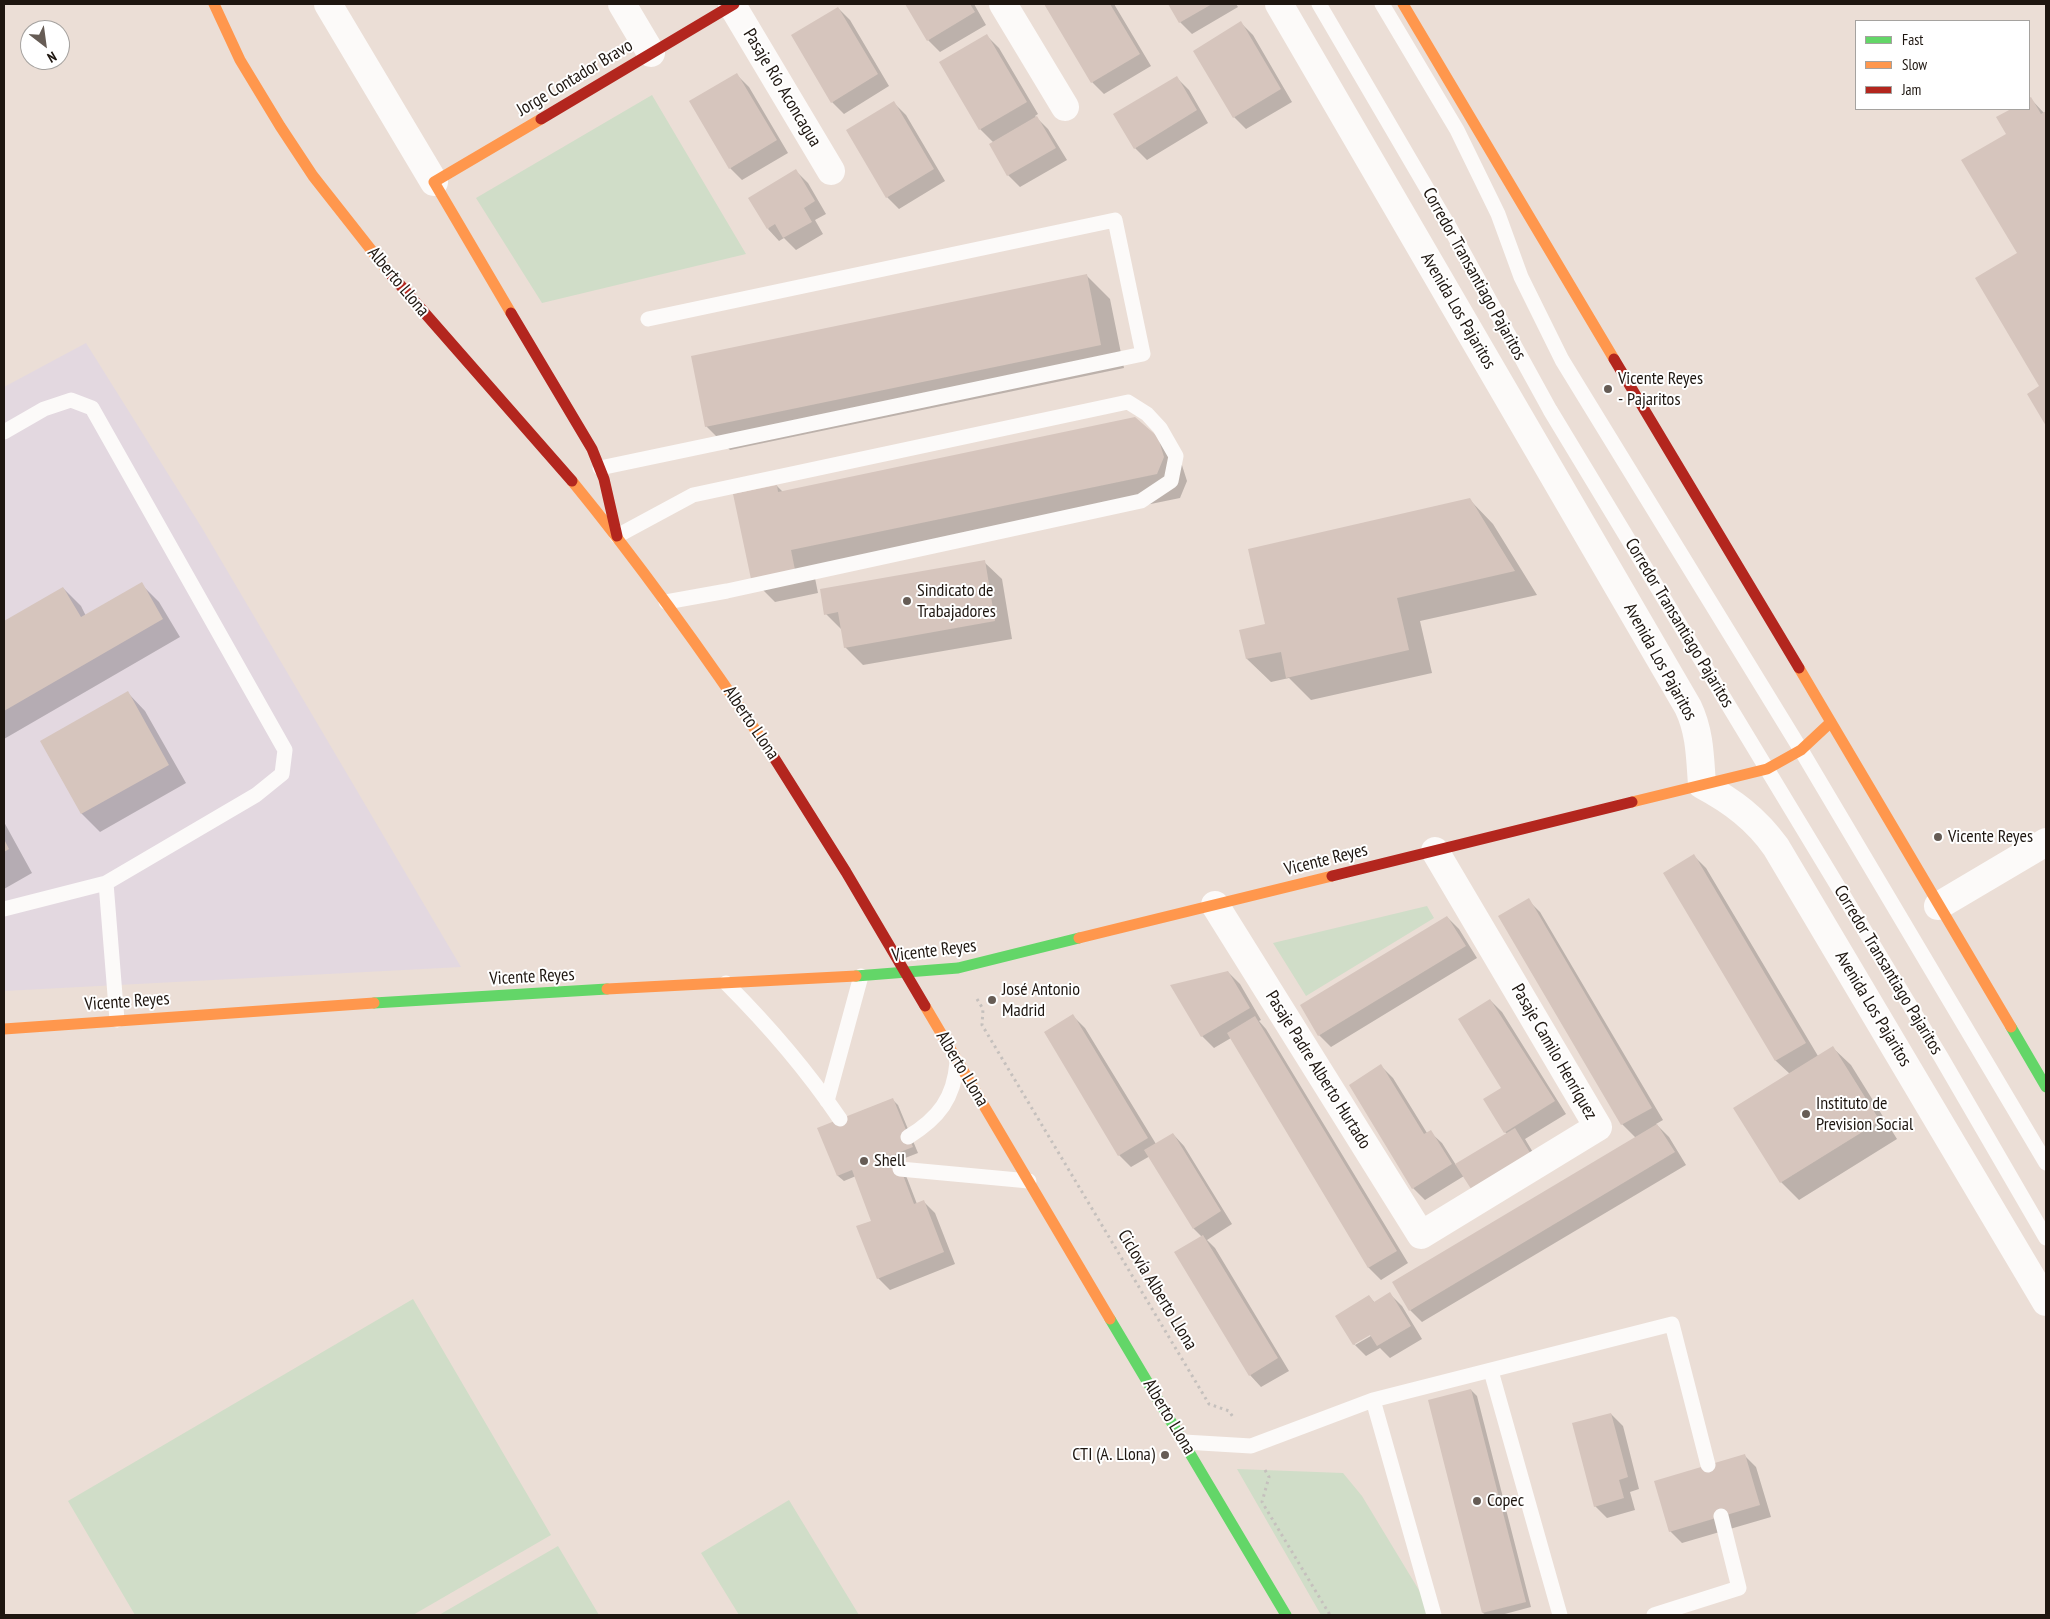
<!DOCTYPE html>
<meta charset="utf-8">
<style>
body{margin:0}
#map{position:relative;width:2050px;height:1619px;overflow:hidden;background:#ebded6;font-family:"PT Sans Narrow",sans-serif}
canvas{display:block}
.frame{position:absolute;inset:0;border:5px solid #1e1610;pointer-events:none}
.legend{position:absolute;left:1855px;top:20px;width:175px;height:90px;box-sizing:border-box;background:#fff;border:1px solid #a5a29f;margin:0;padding:6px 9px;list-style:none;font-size:15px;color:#1e1610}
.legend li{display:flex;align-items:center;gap:10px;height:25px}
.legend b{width:25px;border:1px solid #a5a29f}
.north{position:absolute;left:20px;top:20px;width:50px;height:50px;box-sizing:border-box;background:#fff;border:1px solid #a5a29f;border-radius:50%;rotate:150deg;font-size:14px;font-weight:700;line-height:20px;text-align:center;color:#1e1610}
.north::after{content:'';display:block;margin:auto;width:18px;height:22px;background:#665c55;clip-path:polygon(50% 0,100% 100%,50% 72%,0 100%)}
</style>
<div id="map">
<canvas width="2050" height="1619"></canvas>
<div class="frame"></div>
<ul class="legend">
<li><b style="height:6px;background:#63d668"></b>Fast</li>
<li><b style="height:6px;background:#ff974d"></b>Slow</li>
<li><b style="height:6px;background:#b3261e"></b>Jam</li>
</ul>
<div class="north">N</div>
</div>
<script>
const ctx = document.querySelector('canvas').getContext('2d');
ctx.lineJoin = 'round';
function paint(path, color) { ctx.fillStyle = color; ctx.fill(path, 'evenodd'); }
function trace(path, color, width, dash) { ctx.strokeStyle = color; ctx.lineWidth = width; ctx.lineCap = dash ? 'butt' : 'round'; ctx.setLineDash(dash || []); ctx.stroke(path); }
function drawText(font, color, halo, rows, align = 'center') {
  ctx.font = font + ' "PT Sans Narrow",sans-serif'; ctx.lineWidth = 4; ctx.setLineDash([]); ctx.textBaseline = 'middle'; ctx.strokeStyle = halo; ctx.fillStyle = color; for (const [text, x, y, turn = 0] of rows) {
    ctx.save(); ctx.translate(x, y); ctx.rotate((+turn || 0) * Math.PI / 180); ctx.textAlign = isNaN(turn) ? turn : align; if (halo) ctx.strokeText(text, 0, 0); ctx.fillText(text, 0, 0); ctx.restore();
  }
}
paint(new Path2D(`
 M86,343L202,528L461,967L4,991V387Z`), '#e3d8e0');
paint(new Path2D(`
 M652,95L746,254L542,303L476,198Z
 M1427,906L1434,918L1306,996L1273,943Z
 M413,1299L551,1535L413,1615H135L68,1501Z
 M1237,1469L1343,1473L1362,1496L1434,1615H1321Z
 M789,1500L859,1615H739L701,1553Z
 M558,1546L599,1615H439Z`), '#d0ddc8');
paint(new Path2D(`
 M906,4H974L986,25L940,52L928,40Z
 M1048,4H1114L1151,66L1104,94L1092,82L1046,5Z
 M1169,4H1236L1238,7L1192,34L1180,22Z
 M838,8L850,20L889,86L844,114L832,102Z
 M1241,23L1253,35L1292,102L1246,129L1234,117Z
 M987,36L999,48L1038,114L1035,116L1048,129L1067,160L1020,187L1008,175L994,143L980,129L941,63Z
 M737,75L749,87L788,153L742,180L730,168L691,102Z
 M1177,78L1189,90L1208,123L1147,160L1135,148Z
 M2030,98L2044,113L2046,112V424L2028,394L2041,387L2018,254L2008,134L1998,118L2013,109H2029V99Z
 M894,103L906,115L945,181L899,209L887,197Z
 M796,171L808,183L826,214L815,220L823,234L796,250L784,238L779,241L768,229Z
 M1086,275L1110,299L1124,368L730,450L706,426Z
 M1135,418L1181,462L1187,481L1180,498L814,573L818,593L775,602L752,579L777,486L783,492Z
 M1470,500L1493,524L1537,595L1420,621L1432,673L1311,700L1289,678L1271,682L1247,659L1241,631L1267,625Z
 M984,562L1002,579L1012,639L863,665L845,647L843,631L826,614Z
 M141,584L159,602L180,637L4,739V623L63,588L81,606L86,616Z
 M128,693L145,711L186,783L100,832L82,814L42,741Z
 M4,822L32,873L4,889Z
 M1694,856L1706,868L1818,1056L1833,1048L1851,1065L1897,1139L1799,1200L1781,1182L1790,1074L1776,1061L1664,873Z
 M1528,900L1540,912L1663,1120L1656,1124L1669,1137L1686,1165L1422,1322L1410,1310L1636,1138L1622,1124L1500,916Z
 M1447,917L1459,929L1477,958L1331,1047L1319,1035Z
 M1228,972L1240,984L1261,1020L1259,1021L1266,1029L1408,1263L1381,1280L1369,1268L1231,1038L1214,1048L1202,1036Z
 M1490,1000L1502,1012L1566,1114L1525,1139L1543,1169L1464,1176L1425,1200L1413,1188L1381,1066L1393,1078L1427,1133L1430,1132L1442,1143L1456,1165L1507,1134L1505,1132L1502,1088Z
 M1073,1016L1085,1028L1156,1144L1173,1134L1184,1146L1232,1224L1207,1240L1215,1248L1289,1371L1261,1387L1250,1375L1202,1237L1194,1229L1150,1156L1131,1167L1119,1155L1046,1032Z
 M892,1099L898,1105L918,1153L900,1160L917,1204L923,1201L935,1213L955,1264L890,1290L878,1278L873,1221L856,1176L844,1181L838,1176L819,1128Z
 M1390,1294L1402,1306L1422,1339L1390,1358L1380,1348L1366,1356L1354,1344L1337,1316L1369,1296L1375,1303ZM1375,1330L1376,1333L1355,1345V1342Z
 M1471,1390L1477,1396L1531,1607L1501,1615H1486L1483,1613L1430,1401Z
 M1611,1414L1623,1426L1639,1489L1630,1492L1635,1510L1607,1518L1595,1506Z
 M1744,1455L1756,1467L1771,1517L1682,1543L1670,1531Z`), '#0003');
paint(new Path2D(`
 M905,4H970L975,12L927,41Z
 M1044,4H1110L1140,54L1091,83Z
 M1168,4H1212L1179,23Z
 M838,7L878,74L831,103L791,35Z
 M1241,21L1281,89L1233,118L1193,51Z
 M987,34L1027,102L979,130L939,62Z
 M737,73L777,140L729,169L689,101Z
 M1177,76L1197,110L1134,149L1113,114Z
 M2031,97L2041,114L2046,111V426L2027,394L2039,386L1975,278L2017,253L1961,160L2006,134L1996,117L2011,109H2029V98Z
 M894,101L934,169L886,198L846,130Z
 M1037,116L1056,148L1007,176L989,144Z
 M796,169L815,201L804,208L812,222L783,238L775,224L767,229L748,198Z
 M1087,274L1101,345L705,427L691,356Z
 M1135,417L1158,437L1164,457L1157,474L791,550L795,570L751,579L733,494L777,485L778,492Z
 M1470,498L1515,571L1397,598L1409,650L1286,678L1281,652L1246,659L1239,630L1265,624L1248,549Z
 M985,560L995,621L844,648L838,612L824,615L820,589Z
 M142,582L163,619L4,711V621L63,587L81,617Z
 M128,691L169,765L81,814L40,741Z
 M4,839L9,849L4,852Z
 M1694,854L1806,1043L1775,1061L1663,873Z
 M1529,898L1652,1108L1621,1125L1498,916Z
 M1447,916L1466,946L1318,1036L1300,1005Z
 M1228,971L1250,1008L1201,1037L1170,985Z
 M1490,999L1555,1101L1504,1133L1483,1099L1501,1088L1458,1019Z
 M1073,1014L1148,1138L1118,1156L1044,1032Z
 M1255,1016L1397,1251L1368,1268L1227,1033Z
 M1833,1046L1880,1121L1780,1183L1733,1108Z
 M1381,1064L1424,1134L1431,1130L1452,1164L1412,1189L1349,1085Z
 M893,1098L913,1147L895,1154L914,1204L924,1200L944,1252L877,1279L856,1226L871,1221L852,1170L837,1176L817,1128Z
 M1657,1124L1675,1152L1409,1311L1392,1282Z
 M1515,1128L1532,1156L1473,1192L1455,1164Z
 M1173,1133L1221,1211L1193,1229L1144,1150Z
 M1203,1235L1278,1358L1249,1376L1174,1252Z
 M1390,1292L1411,1326L1377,1346L1370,1335L1353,1345L1335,1316L1369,1295L1374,1302Z
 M1471,1389L1526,1602L1482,1613L1428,1400Z
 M1611,1413L1628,1477L1619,1480L1624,1498L1594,1507L1572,1423Z
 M1745,1454L1760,1505L1669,1532L1654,1481Z`), '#d6c5bd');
trace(new Path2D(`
 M977,999L983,1009L982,1025L1209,1404L1229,1411L1233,1417
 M1265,1470L1269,1477L1262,1502L1330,1615`), '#c5c0bd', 3, [2.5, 4]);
trace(new Path2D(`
 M1319,4L1450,228L1550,410L1941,1057L2046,1238
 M1382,4L1457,130L1498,214L1521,277L1562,360L1801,750L2046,1163
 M4,432L44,409L71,400L92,408L285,750L282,774L256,795L106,883L4,909
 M600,468L1143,354L1115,220L648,319
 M617,536L693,495L1128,402L1147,414L1160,428L1176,456L1171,481L1141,501L727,591L666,602
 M106,883L117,1020
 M726,983C768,1025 806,1069 840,1119
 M827,1101L861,976
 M908,1137C939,1118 954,1098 957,1062
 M900,1169L1029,1181
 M1491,1371L1560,1615
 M1373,1400L1672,1324L1708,1465
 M1184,1442L1251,1446L1373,1400L1434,1615
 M1654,1615L1739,1588L1721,1516`), '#fcfaf9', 15);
trace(new Path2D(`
 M328,4L434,182
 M622,4L651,53
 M1003,4L1065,107
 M1279,4L1688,707C1700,732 1700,757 1702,785C1732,801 1756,819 1776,847L2046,1302
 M732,5L831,171
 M1215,905L1421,1235L1598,1127L1435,851
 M1938,906L2046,842`), '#fcfaf9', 28);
trace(new Path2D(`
 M856,976L958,968L1079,938
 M374,1003L607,989
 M2011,1027L2046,1087
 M1110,1319L1286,1615`), '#63d668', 11);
trace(new Path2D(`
 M214,4L240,60L280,126L313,176L387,270
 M1403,4L1614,359
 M511,313L434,182L541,119
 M572,481C644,569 710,662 773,756
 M1799,668L2011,1027
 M1632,802L1767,769L1801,750L1831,722
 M1079,938L1332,876
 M607,989L856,976
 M925,1006L1110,1319
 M4,1029L374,1003`), '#ff974d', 11);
trace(new Path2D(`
 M541,119L734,4
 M387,270L572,481
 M511,313L592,449L604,479L617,536
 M1614,359L1799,668
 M773,756L846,872L925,1006
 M1332,876L1632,802`), '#b3261e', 11);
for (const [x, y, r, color] of [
 [1608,389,5,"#665c55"],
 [907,601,5,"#665c55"],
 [1938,837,5,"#665c55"],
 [992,1000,5,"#665c55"],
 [1806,1114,5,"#665c55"],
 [864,1161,5,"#665c55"],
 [1165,1455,5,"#665c55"],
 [1477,1501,5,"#665c55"]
]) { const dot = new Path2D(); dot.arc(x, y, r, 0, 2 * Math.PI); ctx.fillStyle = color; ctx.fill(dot); trace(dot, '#fff', 2); }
drawText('18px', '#1e1610', '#fff', [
 ["Jorge Contador Bravo",575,78,-31],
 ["Pasaje Río Aconcagua",782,88,59],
 ["Corredor Transantiago Pajaritos",1474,274,61],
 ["Alberto Llona",398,282,50],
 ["Avenida Los Pajaritos",1458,311,60],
 ["Corredor Transantiago Pajaritos",1679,623,59],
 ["Avenida Los Pajaritos",1660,662,61],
 ["Alberto Llona",751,723,56],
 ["Vicente Reyes",1326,860,-14],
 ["Vicente Reyes",934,951,-7],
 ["Corredor Transantiago Pajaritos",1888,970,59],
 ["Vicente Reyes",532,977,-3],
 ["Vicente Reyes",127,1002,-4],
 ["Avenida Los Pajaritos",1873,1009,59],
 ["Pasaje Camilo Henríquez",1554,1052,60],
 ["Alberto Llona",962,1069,59],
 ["Pasaje Padre Alberto Hurtado",1318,1070,58],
 ["Ciclovía Alberto Llona",1157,1290,59],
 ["Alberto Llona",1169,1417,59]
]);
drawText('18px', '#1e1610', '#fff', [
 ["Vicente Reyes",1618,379],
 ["- Pajaritos",1618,400],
 ["Sindicato de",917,591],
 ["Trabajadores",917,612],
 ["Vicente Reyes",1948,837],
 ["José Antonio",1002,990],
 ["Madrid",1002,1011],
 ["Instituto de",1816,1104],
 ["Prevision Social",1816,1125],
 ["Shell",874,1161],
 ["CTI (A. Llona)",1155,1455,"right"],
 ["Copec",1487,1501]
], 'left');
</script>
